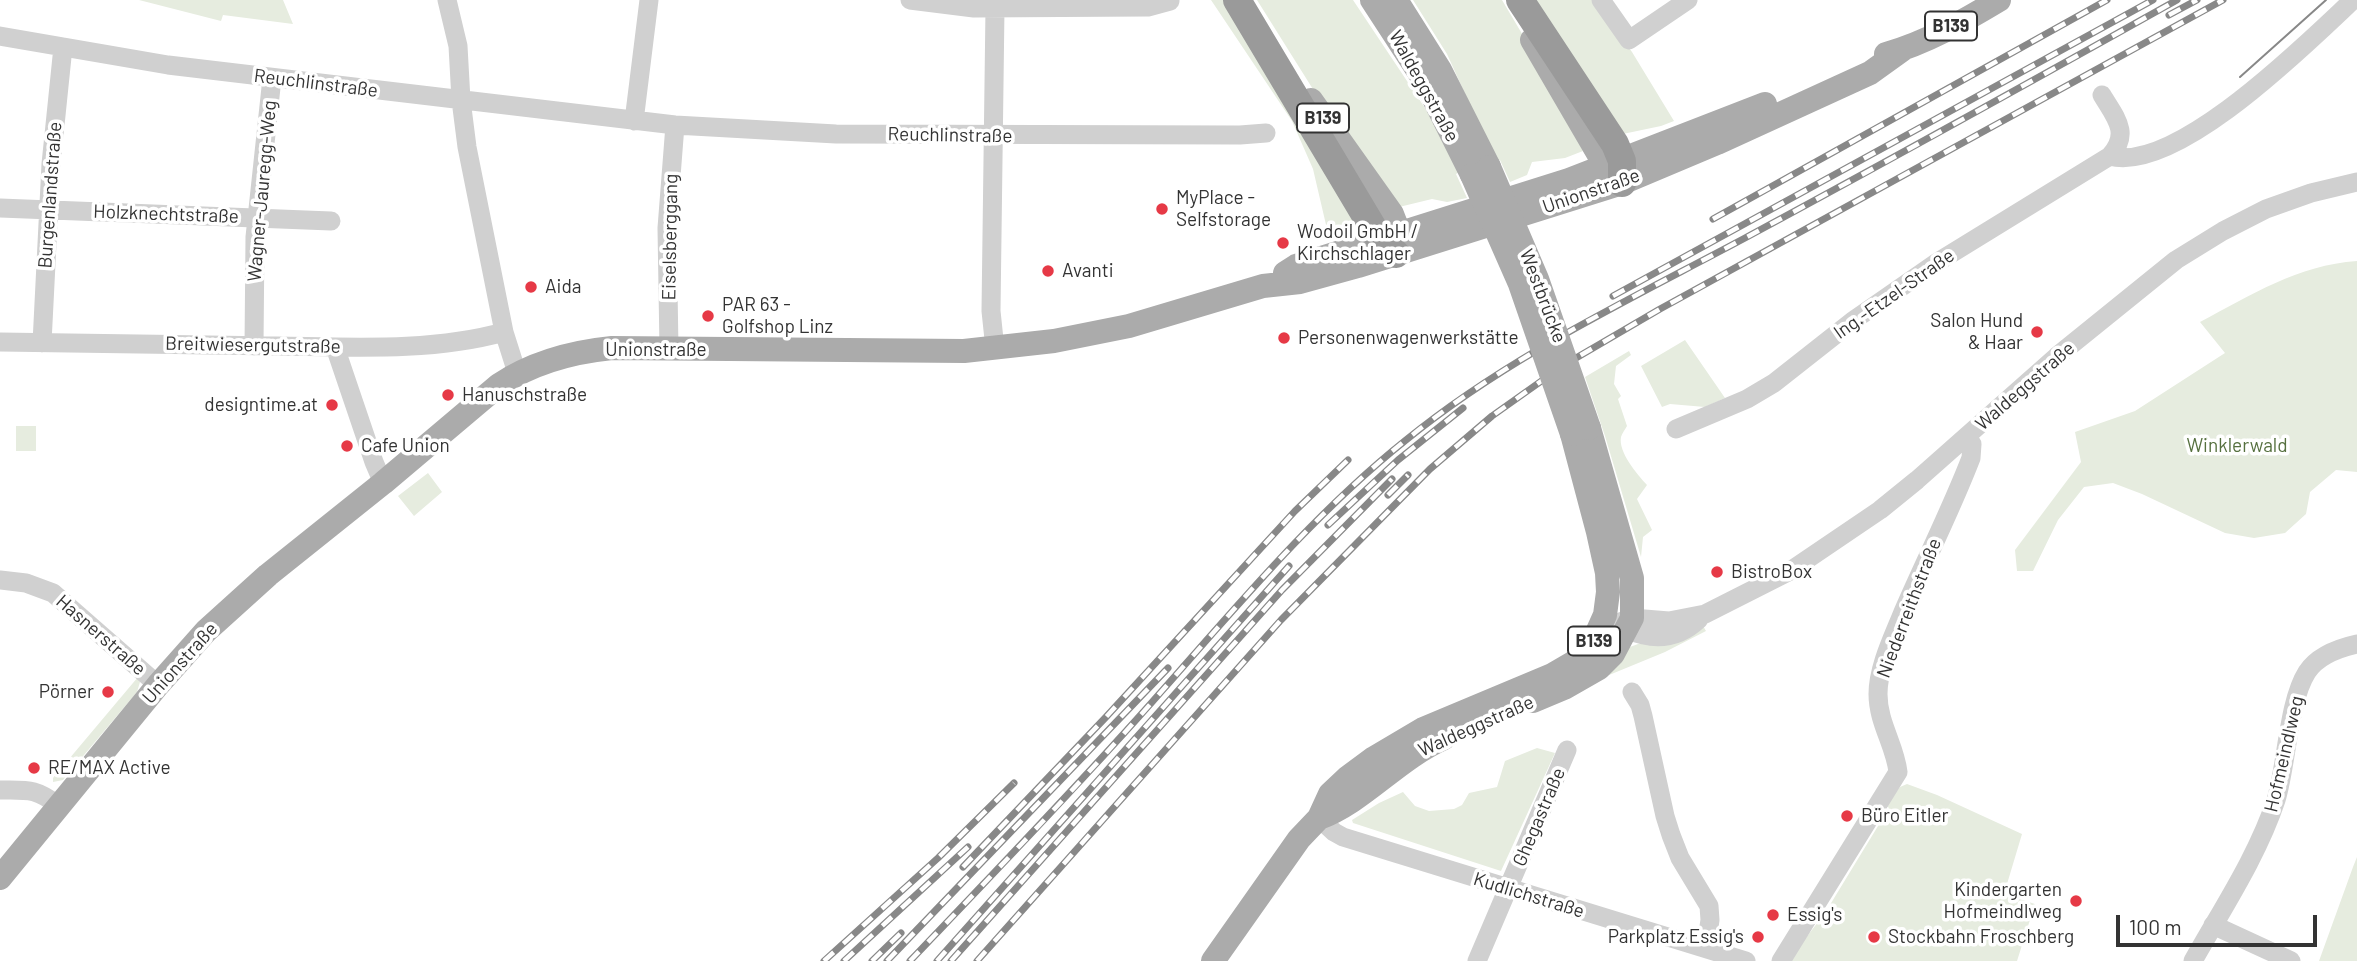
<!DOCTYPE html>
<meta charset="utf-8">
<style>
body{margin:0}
#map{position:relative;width:2357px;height:961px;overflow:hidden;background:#fff;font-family:Barlow,sans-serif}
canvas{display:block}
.scale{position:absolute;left:2116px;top:915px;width:201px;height:32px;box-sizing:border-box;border:4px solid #333;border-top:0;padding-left:9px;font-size:21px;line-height:24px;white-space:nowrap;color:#333;-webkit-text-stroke:5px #fff;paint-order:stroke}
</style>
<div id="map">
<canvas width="2357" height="961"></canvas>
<div class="scale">100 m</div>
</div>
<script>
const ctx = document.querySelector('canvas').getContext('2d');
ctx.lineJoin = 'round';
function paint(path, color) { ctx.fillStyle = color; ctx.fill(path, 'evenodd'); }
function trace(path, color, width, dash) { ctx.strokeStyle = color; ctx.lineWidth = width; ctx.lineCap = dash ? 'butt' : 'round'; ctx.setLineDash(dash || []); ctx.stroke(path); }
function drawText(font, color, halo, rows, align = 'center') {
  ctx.font = font + ' Barlow,sans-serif'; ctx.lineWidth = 7; ctx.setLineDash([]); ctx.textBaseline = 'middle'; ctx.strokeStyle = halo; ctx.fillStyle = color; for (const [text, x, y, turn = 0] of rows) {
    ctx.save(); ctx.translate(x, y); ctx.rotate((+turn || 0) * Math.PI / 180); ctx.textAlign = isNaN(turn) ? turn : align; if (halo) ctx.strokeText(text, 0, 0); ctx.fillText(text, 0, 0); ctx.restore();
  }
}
paint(new Path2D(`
 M139,0H283L293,24L223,15L221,21Z
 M1211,0H1225L1355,221L1327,229L1313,169L1292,121Z
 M1257,0H1353L1439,129L1461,171L1456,174L1467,198L1447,202L1432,199L1395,208L1326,110Z
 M1413,0H1502L1534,54L1583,151L1565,158L1532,162L1527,175L1510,182L1500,160L1496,162L1447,54Z
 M1531,0H1594L1632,52L1674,121L1661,126L1618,135Z
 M2357,261V472L2336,470L2310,492L2306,514L2285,533L2254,538L2225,533L2142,494L2113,483L2084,487L2058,520L2033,571H2017L2015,550L2081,462L2075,432L2135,411L2225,353L2200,322C2251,295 2298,265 2357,261Z
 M1685,340L1725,398L1705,407L1670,404L1662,407L1641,366Z
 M1629,351L1631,355L1616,366L1614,384L1621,396L1618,399L1627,426C1625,430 1622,433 1621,437C1618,452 1637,474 1647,485L1637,499L1652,530L1643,537L1641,557L1605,436L1585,377Z
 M16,426H36V451H16Z
 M428,473L442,492L414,516L398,496Z
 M1702,624L1706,631L1665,652L1597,680L1630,647L1638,644H1651Z
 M138,677L140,682L137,692L63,780L53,782V778Z
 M1537,748L1555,753L1501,871L1353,823L1352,820L1379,803L1403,792L1415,806L1429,811L1454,809L1462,805L1469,793L1497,787L1505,761Z
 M1907,784L1937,795L2022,834L2004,894L2035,904L2017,961H1788L1825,913L1889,808L1886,805L1900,787Z
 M2357,857V961H2319L2353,867Z`), '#e6ecdf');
trace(new Path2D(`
 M447,0L458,46L461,100L467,147L504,332L517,373
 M910,0L974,8L1148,7L1170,1
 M1601,0L1629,40L1688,0
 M0,36L168,65L675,125L836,134L1240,135L1266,133
 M634,121L649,0
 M2110,156C2176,174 2306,44 2353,0
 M0,208L331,221
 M0,342C92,343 184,345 277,346C351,347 432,352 504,332
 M42,343L51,164L63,47
 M254,346L255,237L272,78
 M335,347L374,462L383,483
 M669,349L667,228L675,125
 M995,349L991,311L995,8
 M1676,429L1747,399L1774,383L1854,320L1936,263L2110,156C2131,133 2115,117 2102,95
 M0,580L26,583L53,593L158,685
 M1620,622L1632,618L1669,621L1705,614L1790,571L1880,510L1917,480L2056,357L2176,260L2223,231L2266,209L2311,193L2357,182
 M1628,630C1654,641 1678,639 1699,619
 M1632,692L1640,705L1643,716L1665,816L1671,835L1680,858L1709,906L1710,920L1706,947
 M0,790C28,790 36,788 59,806
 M1319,818L1334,832L1343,837L1746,961
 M2213,925L2291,961
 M1477,961L1567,750
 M1781,961L1898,772C1895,745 1878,723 1878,694C1878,667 1893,637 1903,612C1925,561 1951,510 1971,458L1972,444L1966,437
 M2193,961C2222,909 2257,857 2276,800C2287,764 2288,702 2307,672C2318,655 2339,648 2357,644`), '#d0d0d0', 19);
trace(new Path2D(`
 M1372,0L1426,83L1472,175
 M1396,0L1440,70L1489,167
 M1532,40L1606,167L1617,179
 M1886,54C1926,43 1964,21 1999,0
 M1311,100L1392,214L1399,232L1398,247
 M1285,273L1296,266L1569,180L1765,104
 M1533,701L1564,688L1599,668L1613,654L1632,618V578L1589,428
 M1319,818C1363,802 1397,759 1444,738
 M0,878L158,685L206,631L268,575L383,483L499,385C532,363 572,352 612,348L964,351L1054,341L1129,326L1263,286L1300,282L1358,266L1622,183L1717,143L1870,73L1902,50
 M1213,961L1299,839L1319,818L1330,794L1347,778L1374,758L1423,729L1552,675L1576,661L1592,644L1605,615L1608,592L1607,573L1598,532L1572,434`), '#ababab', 24);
trace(new Path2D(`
 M1237,0L1379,238L1396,254
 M1520,0L1615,144L1622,161V183`), '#9a9a9a', 28);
trace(new Path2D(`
 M2240,77L2326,0`), '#888', 2);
const rail = new Path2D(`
 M2169,15L2197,0
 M1713,219L2107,0
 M1613,296L2153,0
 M1388,495L1408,475
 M1328,525L1398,460L1463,408
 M963,867L1106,717L1295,511L1348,460
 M824,961L938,858L1014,783
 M844,961L968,847
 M872,961L901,933
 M887,961L1168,668
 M910,961C992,875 1074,790 1153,701C1233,611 1312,515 1406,440C1509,356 1629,300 1745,238C1890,160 2034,80 2177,0
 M937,961L1289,566
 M951,961L1282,590L1392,479
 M977,961L1281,620L1430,469L1492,416L1564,365L1660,309L2223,0`);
trace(rail, '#888', 7);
trace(rail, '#fff', 4.5, [13]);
trace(new Path2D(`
 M1489,167L1537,279L1589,428
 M1472,175L1520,284L1572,434`), '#ababab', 24);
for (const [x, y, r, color] of [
 [1162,209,7,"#e63946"],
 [1283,243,7,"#e63946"],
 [1048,271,7,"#e63946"],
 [531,287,7,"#e63946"],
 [708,316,7,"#e63946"],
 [2037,332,7,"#e63946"],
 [1284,338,7,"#e63946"],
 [448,395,7,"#e63946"],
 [332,405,7,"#e63946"],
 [347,446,7,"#e63946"],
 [1717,572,7,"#e63946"],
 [108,692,7,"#e63946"],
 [34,768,7,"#e63946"],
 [1847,816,7,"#e63946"],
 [2076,901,7,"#e63946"],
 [1773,915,7,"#e63946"],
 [1758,937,7,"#e63946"],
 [1874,937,7,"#e63946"]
]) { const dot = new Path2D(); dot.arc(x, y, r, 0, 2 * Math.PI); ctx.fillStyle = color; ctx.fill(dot); trace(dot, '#fff', 2.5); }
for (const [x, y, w] of [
 [1951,26,52],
 [1323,118,52],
 [1594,641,52]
]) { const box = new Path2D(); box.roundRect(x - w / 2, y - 14.5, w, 29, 5); ctx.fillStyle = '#fff'; ctx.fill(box); trace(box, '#333', 2); }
drawText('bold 18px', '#333', null, [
 ["B139",1951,26],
 ["B139",1323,118],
 ["B139",1594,641]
]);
drawText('19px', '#333', '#fff', [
 ["Reuchlinstraße",316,83,7],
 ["Waldeggstraße",1424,86,61],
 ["Reuchlinstraße",950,135,1],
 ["Wagner-Jauregg-Weg",262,191,-85],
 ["Unionstraße",1591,191,-19],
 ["Burgenlandstraße",50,195,-86],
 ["Holzknechtstraße",166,214,2],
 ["Eiselsberggang",670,237,-89],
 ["Ing.-Etzel-Straße",1894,294,-35],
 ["Westbrücke",1543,296,69],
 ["Breitwiesergutstraße",253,345,1],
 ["Unionstraße",656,350],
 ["Waldeggstraße",2025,386,-41],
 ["Niederreithstraße",1909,608,-69],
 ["Hasnerstraße",101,635,41],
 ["Unionstraße",180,663,-48],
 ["Waldeggstraße",1476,726,-24],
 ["Hofmeindlweg",2284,754,-77],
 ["Ghegastraße",1539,817,-67],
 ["Kudlichstraße",1529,895,17]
]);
drawText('19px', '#333', '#fff', [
 ["MyPlace -",1176,198],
 ["Selfstorage",1176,220],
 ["Wodoil GmbH /",1297,232],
 ["Kirchschlager",1297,254],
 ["Avanti",1062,271],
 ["Aida",545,287],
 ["PAR 63 -",722,305],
 ["Golfshop Linz",722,327],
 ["Salon Hund",2023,321,"right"],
 ["& Haar",2023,343,"right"],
 ["Personenwagenwerkstätte",1298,338],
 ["Hanuschstraße",462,395],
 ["designtime.at",318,405,"right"],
 ["Cafe Union",361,446],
 ["BistroBox",1731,572],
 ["Pörner",94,692,"right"],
 ["RE/MAX Active",48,768],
 ["Büro Eitler",1861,816],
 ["Kindergarten",2062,890,"right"],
 ["Hofmeindlweg",2062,912,"right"],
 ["Essig's",1787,915],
 ["Parkplatz Essig's",1744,937,"right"],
 ["Stockbahn Froschberg",1888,937]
], 'left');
drawText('19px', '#56703f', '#fff', [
 ["Winklerwald",2237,446]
]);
</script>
